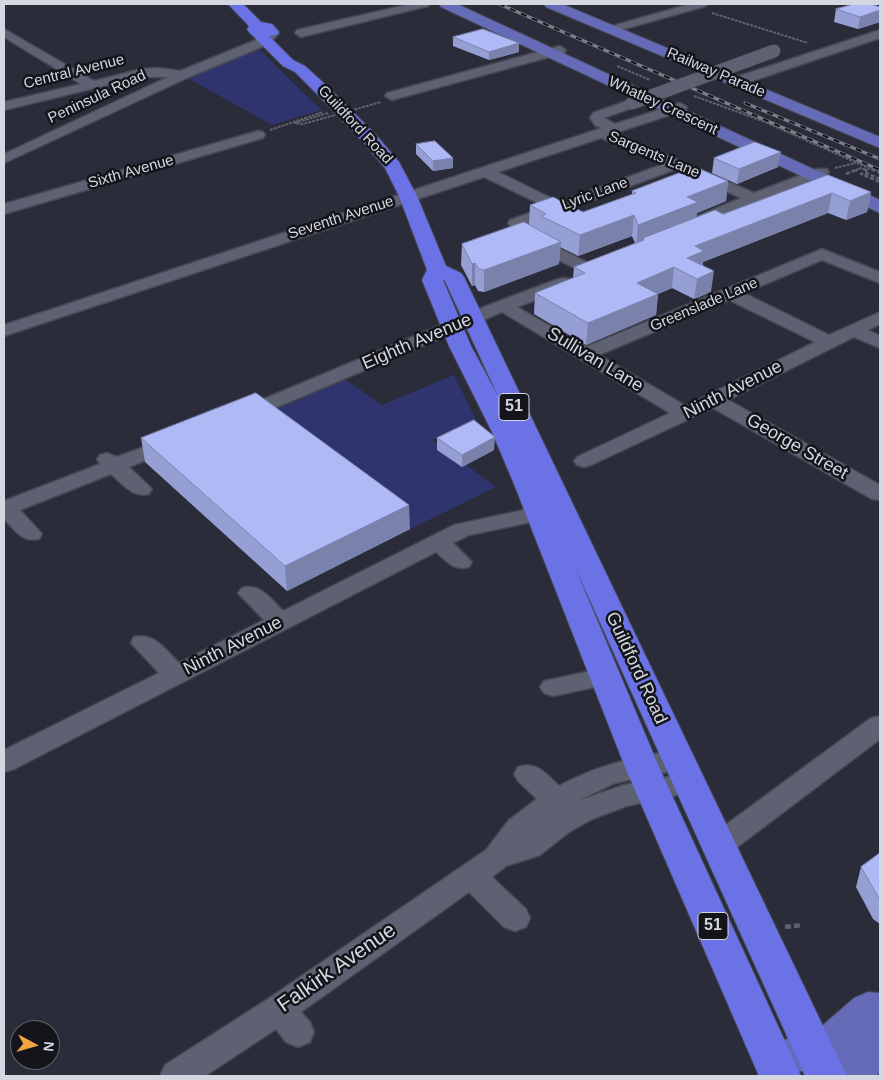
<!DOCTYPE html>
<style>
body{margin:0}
#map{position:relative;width:884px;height:1080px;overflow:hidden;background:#2a2c3a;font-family:Arial,sans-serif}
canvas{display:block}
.frame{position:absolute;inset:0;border:5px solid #d5d7e0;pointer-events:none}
.north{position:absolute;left:10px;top:1020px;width:50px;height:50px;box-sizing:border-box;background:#14151b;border:1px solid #61636a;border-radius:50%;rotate:96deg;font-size:14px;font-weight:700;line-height:20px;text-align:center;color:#d5d7e0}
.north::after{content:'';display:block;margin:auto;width:18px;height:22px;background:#f4a344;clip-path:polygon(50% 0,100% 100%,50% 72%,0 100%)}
</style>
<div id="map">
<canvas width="884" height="1080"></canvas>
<div class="frame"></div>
<div class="north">N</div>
</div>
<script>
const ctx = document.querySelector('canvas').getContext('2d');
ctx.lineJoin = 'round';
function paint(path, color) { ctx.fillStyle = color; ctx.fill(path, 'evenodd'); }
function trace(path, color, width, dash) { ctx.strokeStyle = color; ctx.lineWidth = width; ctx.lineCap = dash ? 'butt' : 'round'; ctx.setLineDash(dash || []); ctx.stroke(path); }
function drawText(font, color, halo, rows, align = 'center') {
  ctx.font = font + ' Arial,sans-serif'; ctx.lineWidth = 5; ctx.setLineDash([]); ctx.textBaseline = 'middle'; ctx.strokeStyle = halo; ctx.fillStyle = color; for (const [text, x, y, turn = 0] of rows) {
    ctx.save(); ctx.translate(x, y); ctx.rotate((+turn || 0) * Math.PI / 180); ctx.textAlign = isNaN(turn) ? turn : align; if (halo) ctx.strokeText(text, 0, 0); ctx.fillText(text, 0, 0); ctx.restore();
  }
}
paint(new Path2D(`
 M260,50L321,110L272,125L182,75L217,62Z
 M339,375L382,405L454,375L476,420L432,440L496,487L410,529L251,411Z`), '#30346e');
const minor = new Path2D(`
 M411,4H430L428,6L301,37L295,33L297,30Z
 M690,4H708L706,6L617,31H609L607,29L609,27Z
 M4,29L94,81L141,69L159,68L180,71L261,38L269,30L273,29L279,33L269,44L187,78L4,163V154L168,77H141L4,110V102L81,84L4,37Z
 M880,30V38L740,85H730L729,82L730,79Z
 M560,46L566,50L564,53L392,100L385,96L387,93Z
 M632,99L639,103L637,106L604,118L615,124L680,103L687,107L685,110L615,133L754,193L817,169H827L829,172L827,175L767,199L769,202L766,205L761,207L753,204L692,229L686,227L684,224L686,221L741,198L676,169L526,225L539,238L598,268L600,272L598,276L592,277L527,244L508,223L510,220L546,207L484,177L4,336V325L602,128L596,126L590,118L593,113ZM601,138L664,164L559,202L498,172Z
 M258,131L263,132L265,135L263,138L4,214V204Z
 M822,249L880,272V283L822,260L744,293L829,335L880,312V324L868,330L880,336V348L854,337L728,400L880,485V500L872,499L713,408L591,465L584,467L577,465L574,461L577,457L670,413L502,312L249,419L242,421L235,419L232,415L235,411L489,305L558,279L564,278L570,279L573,283L570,287L517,307L586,347ZM729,300L815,342L686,406L599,355Z
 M173,436L180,438L183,442L180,446L129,467L152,489L149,494C132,498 123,484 111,474L20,510L42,534L39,539C22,543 15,530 4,519V501L100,464L97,459L100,455L107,453L117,457Z
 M557,503L565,505L568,510L565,515L469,535L453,543L472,562L469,567C454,571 447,562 436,552L14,769L4,772V750L159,673L131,643L134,637C154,632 166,650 179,663L264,620L238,593L242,588C260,583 271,599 283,611L454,525Z
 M605,668L614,671L618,677L614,683L553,696L544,693L540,687L544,681Z
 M880,716V739L728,854L718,857L708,854L704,846L708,838L871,718Z
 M680,750L690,753L694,760L690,767L615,783L577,801L624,785L690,773L700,776L704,783L700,790L627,806L592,819L569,832L540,855L506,866L492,877L526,909L530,918L526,927L515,931L504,927L469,892L301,1012L310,1022L314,1032L310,1042L298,1047L286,1042L276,1029L205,1076H160L165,1065L268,999L486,850L509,820L537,799L518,781L514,774L518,767C537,761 546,774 559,786C597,765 637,756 680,750Z`);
const major = new Path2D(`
 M439,4H457L880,200V213L441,7Z
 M544,4H562L880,137V148L546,7Z
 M868,992L880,993V1072L876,1076H824L830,1063L839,1057C817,1067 783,1080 759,1074L753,1061L759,1048L806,1033L823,1025L854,998Z`);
const highway = new Path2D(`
 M228,4H243L261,22L272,24L279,32L277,35L269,36L293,60L305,66L327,86L376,135L399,162L417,196L446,266L461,273L464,277L847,1076H805L574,565L659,767L801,1076H759L625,767L514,484L492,432L449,346L422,280L427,270L399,196L385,168L364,143L315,92L295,72L283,66L249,32L247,29L249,26ZM443,280L445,281L498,396L471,346Z`);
trace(minor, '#454753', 3);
trace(major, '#454753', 2);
trace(highway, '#454753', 2);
trace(new Path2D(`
 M712,13L808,43
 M617,66L650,80
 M694,96L765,122L875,171
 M270,130L323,112
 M835,168L856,163
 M855,171L861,168L867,171`), '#60626e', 2, [3, 1]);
trace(new Path2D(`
 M864,169L868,171
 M872,169L880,173
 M846,174L858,169
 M880,179L866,173L861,174L880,182`), '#60626e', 2.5, [4, 2]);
trace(new Path2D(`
 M785,927L802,925`), '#60626e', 4.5, [6, 3]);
paint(minor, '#5e6171');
paint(major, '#656bb7');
paint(highway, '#6a72e6');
const rail = new Path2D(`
 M499,4L880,170
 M745,103L880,159`);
trace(rail, '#7b7d88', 3);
trace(rail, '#14151b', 2, [6]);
const minorBridge = new Path2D(`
 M632,103L774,51`);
trace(minorBridge, '#454753', 14, []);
trace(new Path2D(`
 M328,113L295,123L303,124L381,102`), '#60626e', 2, [3, 1]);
trace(minorBridge, '#5e6171', 13);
paint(new Path2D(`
 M880,7V22L858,29L834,22L836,9Z
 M453,37L519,52L489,60L453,46Z
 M416,144L453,158V168L433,171L416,154Z
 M714,158L778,167L737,184L712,173Z
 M828,175L871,192L867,212L846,220L828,213L703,262V266L711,292L694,299L672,288L658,294L656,315L586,345L534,314L535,293L573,278L574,267L635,243L632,236L578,256L560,247L559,264L484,292L478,291L475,285L472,286L461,265L462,244L529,225L530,205L583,212L632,194V191L728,181L726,201L697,213L696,218L723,214Z
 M141,438L410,529L287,591L145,462Z
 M437,438L494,450L462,467L437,450Z
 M880,853V924L873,919L856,887L861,867Z`), '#969fd4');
paint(new Path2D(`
 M880,10V22L858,29L860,17Z
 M519,43V52L489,60V52Z
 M781,152L778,167L737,184L739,169Z
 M453,158V168L433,171V161Z
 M728,181L726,201L697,213L695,222L644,240L643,238V243L636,246L638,225L687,197Z
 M871,192L867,212L846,220L850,201Z
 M832,193L828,213L703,262L702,271L687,258L695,246Z
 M634,215L632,236L578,256L580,235Z
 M561,242L559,264L484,292V270Z
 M475,263V285L472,286V264Z
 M674,267L672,288L635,304L637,283Z
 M714,271L711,292L694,299L697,279Z
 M658,294L656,315L586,345L588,323Z
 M495,437L494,450L462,467V455Z
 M409,505L410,529L287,591L285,566Z`), '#7a82ac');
const building = new Path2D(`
 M854,4H871L880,7V10L860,17L836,9Z
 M483,29L519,43L489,52L453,37Z
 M435,141L453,158L433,161L416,144Z
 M755,142L781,152L739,169L714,158Z
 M695,167L728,181L687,197L698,202L638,225L634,215L580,235L541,216L546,214L530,205L553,197L583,212L636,193L632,191Z
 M828,175L871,192L850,201L832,193L695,246L704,251L687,258L714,271L697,279L674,267L637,283L658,294L588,323L535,293L585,273L574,267L644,240L643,238L715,210L723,214Z
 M524,222L561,242L484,270L479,269L475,263L472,264L462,244Z
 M256,393L409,505L285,566L141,438Z
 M474,420L495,437L462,455L437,438Z
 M880,853V900L861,867Z`);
paint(building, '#afb9f6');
trace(building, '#7a82ac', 1);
drawText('15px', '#d5d7e0', '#14151b', [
 ["Central Avenue",74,72,-14],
 ["Railway Parade",716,73,23],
 ["Peninsula Road",97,97,-25],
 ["Whatley Crescent",663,106,25],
 ["Guildford Road",355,125,47],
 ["Sargents Lane",654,155,23],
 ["Sixth Avenue",131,172,-16],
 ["Lyric Lane",595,194,-20],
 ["Seventh Avenue",341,218,-18],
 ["Greenslade Lane",704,305,-23]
]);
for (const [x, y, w] of [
 [514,407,30],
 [713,926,30]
]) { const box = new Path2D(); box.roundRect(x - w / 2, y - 13.5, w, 27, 4); ctx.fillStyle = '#14151b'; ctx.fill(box); trace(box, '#d5d7e0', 1); }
drawText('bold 16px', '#d5d7e0', null, [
 ["51",514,407],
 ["51",713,926]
]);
drawText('18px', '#d5d7e0', '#14151b', [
 ["Eighth Avenue",417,342,-23],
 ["Sullivan Lane",595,360,31],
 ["Ninth Avenue",733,390,-27],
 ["George Street",797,447,30],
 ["Ninth Avenue",233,646,-27],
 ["Guildford Road",636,668,65]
]);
drawText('21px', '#d5d7e0', '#14151b', [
 ["Falkirk Avenue",337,968,-35]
]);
</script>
